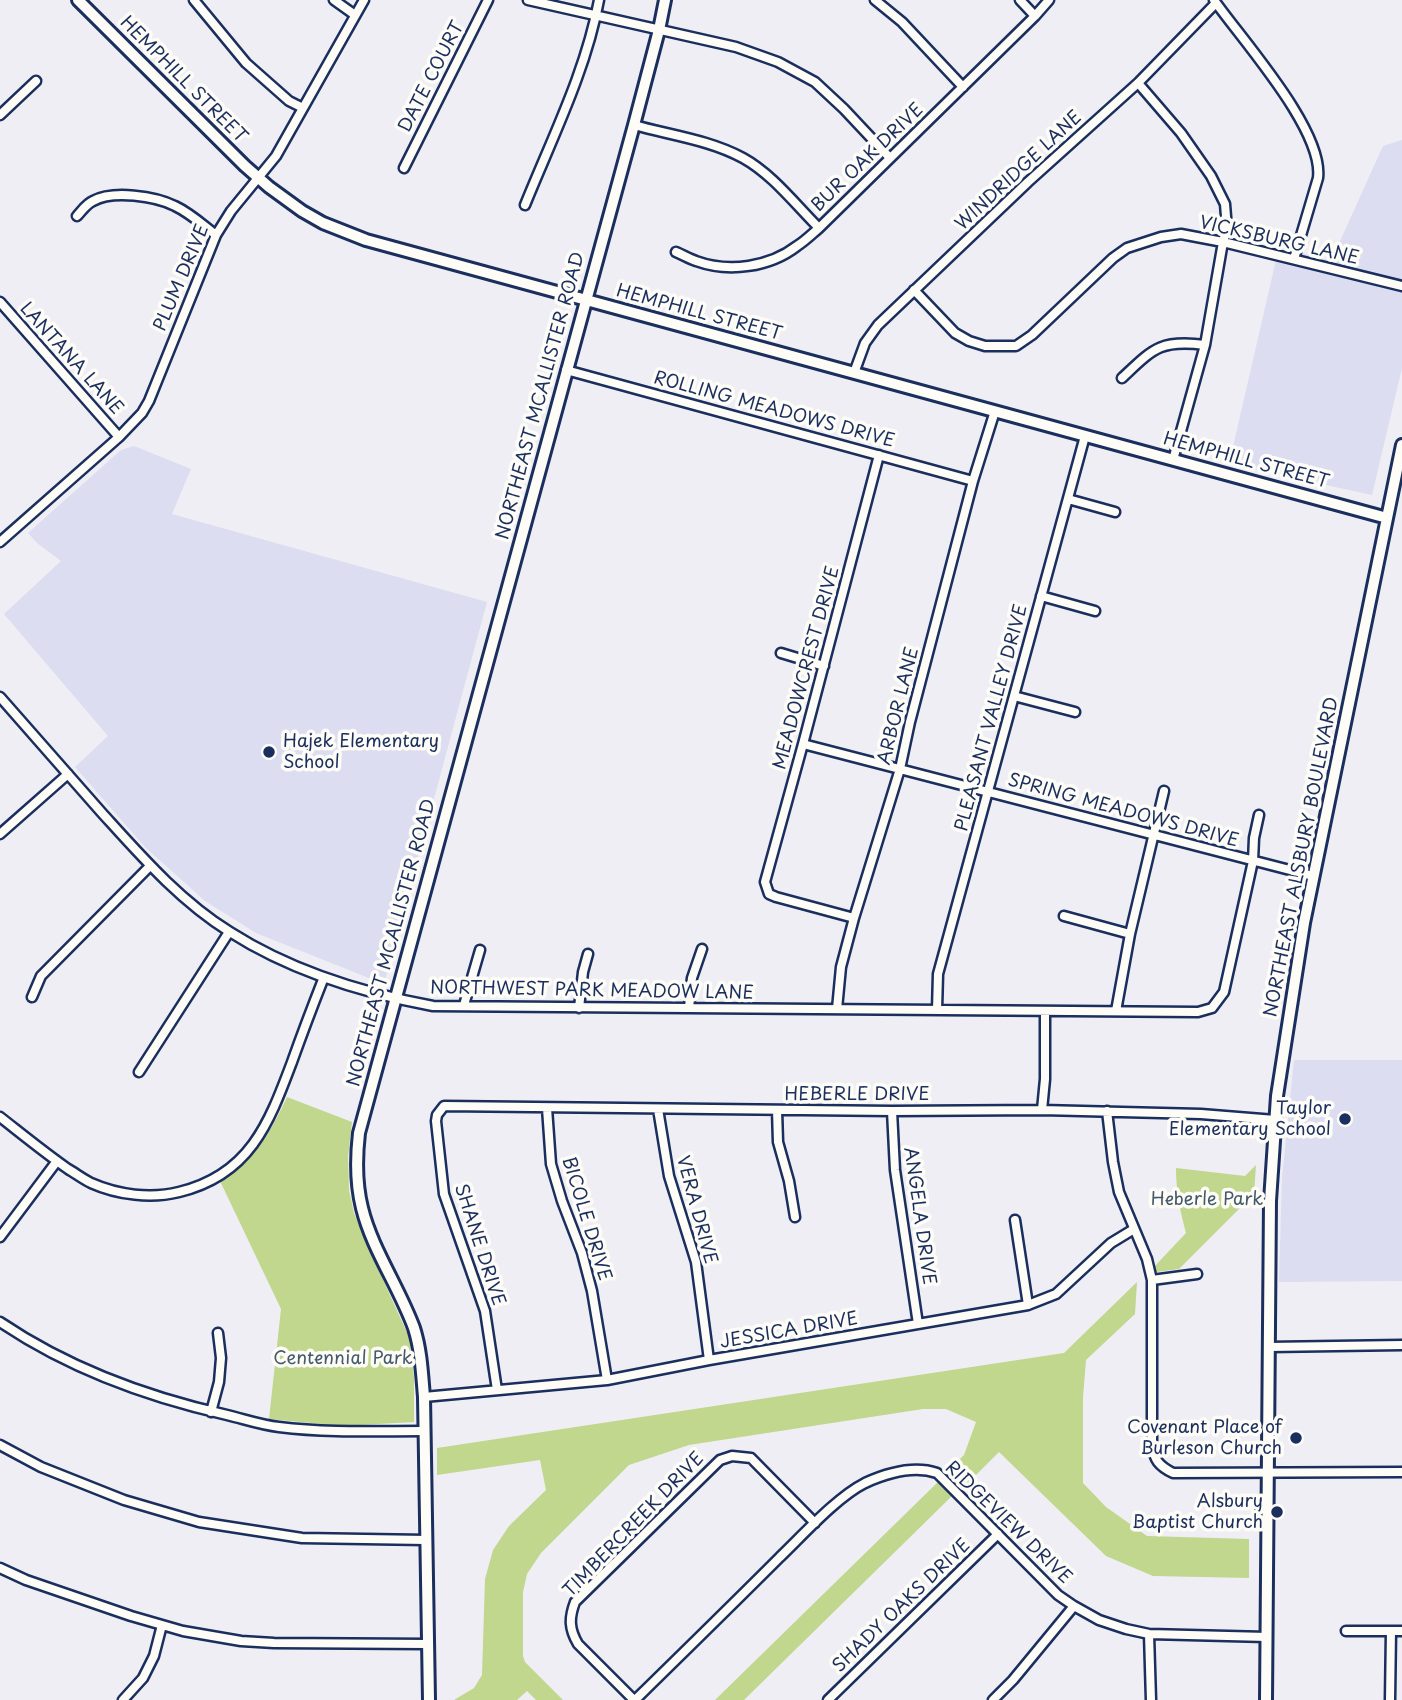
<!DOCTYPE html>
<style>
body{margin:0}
canvas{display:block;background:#eeeef4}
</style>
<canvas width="1402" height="1700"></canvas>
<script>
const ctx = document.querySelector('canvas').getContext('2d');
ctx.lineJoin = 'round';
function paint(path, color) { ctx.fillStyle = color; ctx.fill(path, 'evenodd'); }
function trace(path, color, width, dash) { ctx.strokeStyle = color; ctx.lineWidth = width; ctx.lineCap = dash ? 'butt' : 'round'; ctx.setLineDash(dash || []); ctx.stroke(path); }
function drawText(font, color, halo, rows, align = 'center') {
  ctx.font = font + ' "Playpen Sans",sans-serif'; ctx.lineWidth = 7; ctx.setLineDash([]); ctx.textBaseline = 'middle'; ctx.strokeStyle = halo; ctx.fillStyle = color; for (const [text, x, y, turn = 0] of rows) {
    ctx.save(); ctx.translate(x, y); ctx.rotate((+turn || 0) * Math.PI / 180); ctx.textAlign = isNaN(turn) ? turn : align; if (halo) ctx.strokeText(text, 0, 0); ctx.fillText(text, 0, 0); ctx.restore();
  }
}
paint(new Path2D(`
 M1402,140V368L1372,495L1229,464L1279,247L1331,261L1383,146Z
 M134,446L191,469L172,514L487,602L384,984L256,933L205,901L145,847L75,767L108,736L4,614L61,561L37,543L28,533L121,450Z
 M1294,1060H1402V1281L1279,1282L1282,1178Z`), '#dcddf0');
paint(new Path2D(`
 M287,1097L352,1122L348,1157L349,1190L354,1213L368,1247L409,1337L414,1377V1422L342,1426L269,1419L281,1309L220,1181C229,1174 239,1168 247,1160C264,1143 277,1119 287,1097Z
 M1256,1165L1254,1194L1179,1269L1156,1272L1153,1268L1186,1233C1180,1211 1176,1191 1176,1168L1245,1176Z
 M1137,1282L1135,1314L1086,1360L1083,1397V1483L1106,1507L1147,1536L1249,1539V1578L1153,1576L1106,1556L999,1452L962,1489L946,1473L964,1455L976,1422L946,1409H923L689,1445L629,1465L541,1553L527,1574L523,1592V1656L525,1662L563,1700H536L527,1691L517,1700H454L474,1688L482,1675L485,1579L493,1550L509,1526L546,1490L540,1460L437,1475V1448L1064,1353Z
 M939,1481L953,1495L744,1700H715Z`), '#c0d78d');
const street = new Path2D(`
 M194,0L246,63L289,101L303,108
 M334,0L355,15
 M528,0L736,47L778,62L815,82L844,109L890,158
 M875,0L902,22L963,87
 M1020,0L1035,16
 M1214,0C1242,40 1324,130 1318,178L1294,259
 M1138,83L1181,133L1211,176L1225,204L1227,229L1223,242L1205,345L1173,460
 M0,115L36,81
 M634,125C670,135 710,140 743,158C772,174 795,204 819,228
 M404,168L488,0
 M525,205C552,138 586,71 599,0
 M77,216C82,211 86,204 93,201C113,190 155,196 175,206C190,213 203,225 216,235
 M676,252C683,255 690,259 696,261C729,273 770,267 797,246C805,241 812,234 819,228L1035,16L1049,0
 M914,290L955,333L969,341L985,346H1016L1032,335L1113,258L1127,248L1161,237L1181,234L1223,242L1402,286
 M0,302L119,437
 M566,370L973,481
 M854,373L865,343L878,325L1028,182L1138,83L1216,3
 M1122,378C1153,349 1160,339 1205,345
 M1068,499L1115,512
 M0,542L119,437L142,413L149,401L216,235L231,211L276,156L364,0
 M1041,596L1095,611
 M781,653L824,666
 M1014,696L1075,712
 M0,697C34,736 68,774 102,813C141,856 180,901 230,932C291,971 363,993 433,1006L1198,1012L1212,1008L1224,992L1253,861L1254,838L1259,815
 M803,744L1313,876
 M0,834L68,774
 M1064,916L1130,934
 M854,918L776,897L769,894L765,882L803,744L879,455
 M32,997L41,976L150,866
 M464,1005L480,950
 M579,1008L583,972L588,954
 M689,1008L692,978L702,949
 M837,1009L841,967L854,918L900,769L910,722L973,481L995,411
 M937,1010L938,974L1085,436
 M1116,1011L1130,934L1164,791
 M139,1072L229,932
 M547,1108L551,1164L562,1201L582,1253L592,1291L607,1380
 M658,1109L669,1176L696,1262L709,1360
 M777,1110L778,1142L789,1181L795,1217
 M1042,1110L1045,1079V1011
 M892,1111L895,1170L918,1324
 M1107,1111L1113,1162L1119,1192L1147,1259L1152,1280V1445C1154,1460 1159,1466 1173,1473L1402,1472
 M0,1117C23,1135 45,1153 68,1169C75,1173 83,1179 91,1183C118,1195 151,1199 179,1192C250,1175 269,1123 292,1062C302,1034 313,1005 324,977
 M1015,1220L1028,1305
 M0,1237L57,1161
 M1152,1280L1197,1274
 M0,1322C68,1368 147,1397 227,1415C244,1419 261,1425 279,1427C327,1433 375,1431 423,1431
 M1269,1347L1402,1345
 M497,1390L485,1311L444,1194L436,1121L437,1115L444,1106L892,1111L1042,1110L1201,1114L1275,1120
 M424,1397L607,1380L709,1360L1028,1305L1056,1294L1111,1243L1134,1229
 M211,1412L219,1382L221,1358L218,1333
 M0,1445L41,1467L124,1500L199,1522L302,1538L426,1540
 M0,1568L26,1580L131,1616L183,1631L241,1641L274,1643L428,1644
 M1346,1631H1402
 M1149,1634L1151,1700
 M123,1700L143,1678L154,1656L162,1625
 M634,1700L578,1644C569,1629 569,1618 575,1602L720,1460L732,1456L751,1458L815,1523
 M635,1700C684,1652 732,1605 780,1557C803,1535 837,1497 865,1483C887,1473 913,1465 937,1473L1058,1595L1074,1606L1099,1620L1126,1629L1149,1634L1267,1637
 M828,1700L998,1534
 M993,1700L1013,1680L1074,1606
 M1390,1700L1391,1631`);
const secondary = new Path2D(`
 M78,0L245,166L269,187L302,211L323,223L366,240L1387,518
 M429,1700L424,1397C422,1373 421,1350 414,1328C399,1287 372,1249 362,1208C356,1184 356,1159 359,1133L634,125L659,30L665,0
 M1266,1700L1270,1201L1277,1096L1304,923L1402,445`);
trace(street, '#1b2f5e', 13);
trace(secondary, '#1b2f5e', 16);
trace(street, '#fdfcf7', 8);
trace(secondary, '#fdfcf7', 10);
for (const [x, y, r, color] of [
 [269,752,7,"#1b2f5e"],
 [1345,1119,7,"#1b2f5e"],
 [1296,1438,7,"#1b2f5e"],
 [1277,1512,7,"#1b2f5e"]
]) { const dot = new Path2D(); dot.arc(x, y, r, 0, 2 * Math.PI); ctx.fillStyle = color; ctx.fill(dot); trace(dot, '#fdfcf7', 2.5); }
drawText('18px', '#1b2f5e', '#fdfcf7', [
 ["DATE COURT",432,77,-63],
 ["HEMPHILL STREET",183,80,45],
 ["BUR OAK DRIVE",868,158,-44],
 ["WINDRIDGE LANE",1019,171,-43],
 ["VICKSBURG LANE",1279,241,13],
 ["PLUM DRIVE",182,278,-67],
 ["HEMPHILL STREET",699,313,15],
 ["LANTANA LANE",71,359,48],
 ["NORTHEAST MCALLISTER ROAD",541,396,-75],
 ["ROLLING MEADOWS DRIVE",774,410,15],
 ["HEMPHILL STREET",1246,461,15],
 ["MEADOWCREST DRIVE",807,668,-75],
 ["ARBOR LANE",899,706,-76],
 ["PLEASANT VALLEY DRIVE",992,718,-75],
 ["SPRING MEADOWS DRIVE",1123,811,15],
 ["NORTHEAST ALSBURY BOULEVARD",1302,857,-79],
 ["NORTHEAST MCALLISTER ROAD",392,943,-75],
 ["NORTHWEST PARK MEADOW LANE",592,991,1],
 ["HEBERLE DRIVE",857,1095],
 ["VERA DRIVE",696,1210,75],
 ["ANGELA DRIVE",919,1216,82],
 ["BICOLE DRIVE",586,1219,73],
 ["SHANE DRIVE",479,1245,72],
 ["JESSICA DRIVE",789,1331,-10],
 ["RIDGEVIEW DRIVE",1008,1523,44],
 ["TIMBERCREEK DRIVE",634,1525,-46],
 ["SHADY OAKS DRIVE",902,1606,-44]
]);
drawText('18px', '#1b2f5e', '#fdfcf7', [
 ["Hajek Elementary",283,742,"left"],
 ["School",283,763,"left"],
 ["Taylor",1331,1109],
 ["Elementary School",1331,1130],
 ["Covenant Place of",1282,1428],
 ["Burleson Church",1282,1449],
 ["Alsbury",1263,1502],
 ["Baptist Church",1263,1523]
], 'right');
drawText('18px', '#44596a', '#fdfcf7', [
 ["Heberle Park",1207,1200],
 ["Centennial Park",343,1359]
]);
</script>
